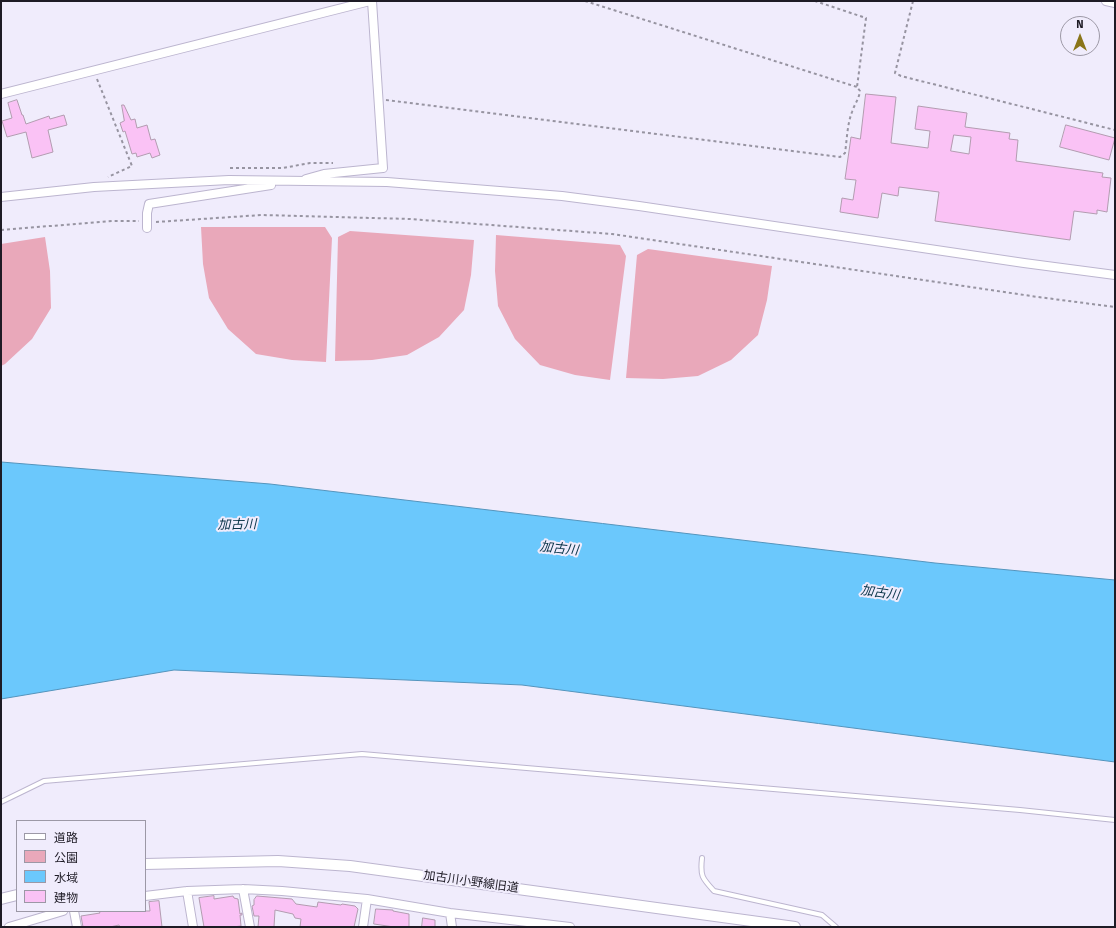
<!DOCTYPE html>
<meta charset="utf-8">
<style>
body{margin:0}
#map{position:relative;width:1116px;height:928px;overflow:hidden;background:#f0ecfc;font-family:"Fira Sans","Noto Sans JP",sans-serif}
canvas{display:block}
.frame{position:absolute;inset:0;border:2px solid #1e1b25;pointer-events:none}
.legend{position:absolute;left:16px;top:820px;width:130px;height:92px;box-sizing:border-box;background:#f0ecfc;border:1px solid #9c98a6;margin:0;padding:5px 7px;list-style:none;font-size:12px;color:#1e1b25}
.legend li{display:flex;align-items:center;gap:8px;height:20px}
.legend b{width:20px;border:1px solid #9c98a6}
.north{position:absolute;left:1060px;top:16px;width:40px;height:40px;box-sizing:border-box;background:#f0ecfc;border:1px solid #9c98a6;border-radius:50%;rotate:0deg;font-size:11px;font-weight:700;line-height:16px;text-align:center;color:#1e1b25}
.north::after{content:'';display:block;margin:auto;width:14px;height:18px;background:#8a7519;clip-path:polygon(50% 0,100% 100%,50% 72%,0 100%)}
</style>
<div id="map">
<canvas width="1116" height="928"></canvas>
<div class="frame"></div>
<ul class="legend">
<li><b style="height:5px;background:#fff"></b>道路</li>
<li><b style="height:11px;background:#e9a8ba"></b>公園</li>
<li><b style="height:11px;background:#6bc8fc"></b>水域</li>
<li><b style="height:11px;background:#fac2f5"></b>建物</li>
</ul>
<div class="north">N</div>
</div>
<script>
const ctx = document.querySelector('canvas').getContext('2d');
ctx.lineJoin = 'round';
function paint(path, color) { ctx.fillStyle = color; ctx.fill(path, 'evenodd'); }
function trace(path, color, width, dash) { ctx.strokeStyle = color; ctx.lineWidth = width; ctx.lineCap = dash ? 'butt' : 'round'; ctx.setLineDash(dash || []); ctx.stroke(path); }
function drawText(font, color, halo, rows, align = 'center') {
  ctx.font = font + ' "Fira Sans","Noto Sans JP",sans-serif'; ctx.lineWidth = 4; ctx.setLineDash([]); ctx.textBaseline = 'middle'; ctx.strokeStyle = halo; ctx.fillStyle = color; for (const [text, x, y, turn = 0] of rows) {
    ctx.save(); ctx.translate(x, y); ctx.rotate((+turn || 0) * Math.PI / 180); ctx.textAlign = isNaN(turn) ? turn : align; if (halo) ctx.strokeText(text, 0, 0); ctx.fillText(text, 0, 0); ctx.restore();
  }
}
paint(new Path2D(`
 M201,227H325L332,238L326,362L292,360L256,354L228,329L209,298L203,264Z
 M350,231L474,240L471,275L464,310L439,337L407,355L372,360L335,361L338,237Z
 M496,235L620,245L626,256L610,380L575,375L540,365L515,339L498,306L495,271Z
 M45,237L50,271L51,308L32,339L5,364L1,366V244Z
 M648,249L772,266L767,300L758,335L731,360L698,376L663,379L626,378L637,255Z`), '#e9a8ba');
const water = new Path2D(`
 M1,462L270,484L935,563L1115,580V762L522,685L174,670L1,699Z`);
paint(water, '#6bc8fc');
trace(water, '#5494bc', 1);
const building = new Path2D(`
 M866,94L896,97L891,143L928,148L930,131L915,129L918,106L967,113L965,127L1010,133L1009,139L1018,140L1016,161L1103,173L1102,177L1111,178L1107,212L1097,210V214L1074,211L1070,240L935,221L939,192L899,187L898,196L882,193L878,218L840,212L842,198L853,200L856,180L845,179L851,137L860,139ZM954,135L971,137L969,154L951,151Z
 M17,100L22,115H23L26,124L49,116L50,119L64,115L67,125L48,130L53,152L32,158L26,132L7,137L2,121L12,118L8,103Z
 M122,105H124L131,120L135,119L137,128L147,125L151,140L155,139L160,155L152,158L150,153L137,157L136,153L132,154L125,131L123,132L120,123L124,121Z
 M1066,125L1115,138L1109,160L1060,147Z
 M214,896V899L233,896L234,898L238,899L240,914L242,913V915H240L241,926L233,927H204L199,898Z
 M257,896L292,899L296,904L317,907L318,902L341,905L342,904L355,906L358,909L354,927H300L301,919L295,918L293,914L275,910L274,927H258L259,916H254L252,906L254,905V900Z
 M159,901L162,927H120L119,925L110,927H83L81,916L100,913L99,911H150L149,902Z
 M376,909L393,910V911L409,914V927H394L374,924Z
 M423,918L435,920V927H422Z`);
paint(building, '#fac2f5');
trace(building, '#b29cb0', 1);
const service = new Path2D(`
 M1,802L44,781L362,754L1020,810L1115,820
 M702,858C700,876 702,878 714,891L822,915L836,927`);
const minor = new Path2D(`
 M1106,1L1115,3
 M1,94L370,1
 M306,179L324,174L383,168L372,1
 M1,197L94,187L229,180L387,182L562,196L639,206L1024,263L1115,275
 M147,228V213L149,204L271,185
 M243,889L250,927
 M187,891L193,927
 M145,896L187,891L243,889L282,891L367,899L450,913L570,927
 M74,911L77,927
 M450,913L452,927
 M9,927L63,911
 M363,927L367,899`);
const tertiary = new Path2D(`
 M145,864L278,861L350,866L795,927
 M1,899L17,895`);
trace(service, '#bcb5cf', 6);
trace(minor, '#bcb5cf', 10);
trace(tertiary, '#bcb5cf', 12);
trace(new Path2D(`
 M585,1L857,87
 M913,1L895,73L901,76L1115,130
 M97,79L132,166L108,177
 M386,100L840,157L845,153C847,140 847,125 852,112C854,105 859,99 860,91L857,87L866,18L815,1
 M230,168H283L310,163H333
 M156,222L262,215L410,219L612,234L1038,297L1115,307
 M1,230L112,221H139`), '#9794a1', 2, [3, 3]);
trace(service, '#fff', 4);
trace(minor, '#fff', 8);
trace(tertiary, '#fff', 10);
drawText('12px', '#1e1b25', '#f0ecfc', [
 ["加古川小野線旧道",471,882,8]
]);
drawText('italic 13px', '#083348', '#f0ecfc', [
 ["加古川",237,525,-1],
 ["加古川",559,549,6],
 ["加古川",880,593,8]
]);
</script>
